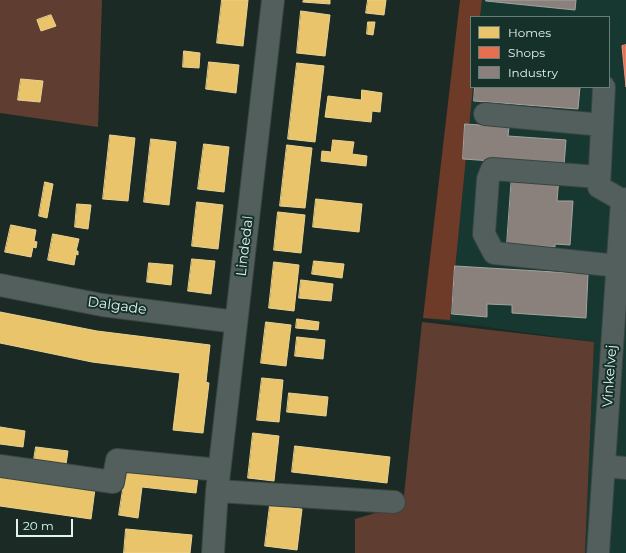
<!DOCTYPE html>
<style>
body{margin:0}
#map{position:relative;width:626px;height:553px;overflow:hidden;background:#1c2a26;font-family:Montserrat,sans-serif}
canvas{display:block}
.legend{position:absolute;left:470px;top:16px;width:140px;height:72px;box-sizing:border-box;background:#16302a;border:1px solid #687e78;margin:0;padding:5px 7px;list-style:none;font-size:12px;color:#e2f2ed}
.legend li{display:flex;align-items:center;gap:8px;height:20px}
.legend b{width:20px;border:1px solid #687e78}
.scale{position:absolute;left:16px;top:519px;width:57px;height:18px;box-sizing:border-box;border:2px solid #e2f2ed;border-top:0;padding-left:5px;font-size:12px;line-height:14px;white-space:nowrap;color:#e2f2ed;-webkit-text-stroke:3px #16302a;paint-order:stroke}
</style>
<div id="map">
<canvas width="626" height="553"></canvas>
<ul class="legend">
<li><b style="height:11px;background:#e9c46a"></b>Homes</li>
<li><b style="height:11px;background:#e76f51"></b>Shops</li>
<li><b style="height:11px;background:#8a817c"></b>Industry</li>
</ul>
<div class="scale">20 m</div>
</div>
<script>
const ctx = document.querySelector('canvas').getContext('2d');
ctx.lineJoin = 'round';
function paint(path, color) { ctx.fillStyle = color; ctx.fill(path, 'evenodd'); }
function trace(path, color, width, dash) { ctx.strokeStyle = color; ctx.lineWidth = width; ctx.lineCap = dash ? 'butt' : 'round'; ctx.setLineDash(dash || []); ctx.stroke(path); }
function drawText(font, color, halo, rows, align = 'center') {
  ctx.font = font + ' Montserrat,sans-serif'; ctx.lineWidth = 4; ctx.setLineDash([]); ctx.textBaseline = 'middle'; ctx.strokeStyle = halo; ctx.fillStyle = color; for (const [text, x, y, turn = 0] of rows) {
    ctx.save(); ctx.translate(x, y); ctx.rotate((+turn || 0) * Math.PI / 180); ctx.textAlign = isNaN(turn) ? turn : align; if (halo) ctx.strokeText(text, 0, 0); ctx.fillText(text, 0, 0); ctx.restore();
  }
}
paint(new Path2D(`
 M482,0H626V553H585L594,342L423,318L450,320L473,87H609V17H480Z`), '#173830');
paint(new Path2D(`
 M0,0H102L98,127L0,113Z
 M422,322L594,342L585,553H355V519L403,505Z`), '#5f3e31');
paint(new Path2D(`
 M460,0H482L480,17H471V87H473L450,320L423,318Z`), '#6e3b28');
const homes = new Path2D(`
 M222,0H248L243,46L217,43Z
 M304,0H330V4L303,2Z
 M368,0H386L384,15L366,13Z
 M301,11L330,15L325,56L297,53Z
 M51,15L56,26L41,31L37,20Z
 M368,22H375L373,35L367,34Z
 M184,51L200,53L199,68L183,67Z
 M209,62L239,65L236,93L206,89Z
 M297,63L324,66L315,142L288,139Z
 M21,79L43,81L40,102L18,100Z
 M362,90L382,93L380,112L372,111L371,122L325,117L328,96L361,100Z
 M110,135L135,138L128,201L103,199Z
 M151,139L176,142L169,205L144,202Z
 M333,140L354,142L352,154L367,156L366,166L321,161L322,151L331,152Z
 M204,144L229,147L224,192L198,189Z
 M287,145L312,148L305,208L280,206Z
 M45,182L53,184L47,218L39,216Z
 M316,199L362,204L359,232L313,227Z
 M197,202L223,205L218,249L192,246Z
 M77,204L91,205L88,229L75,227Z
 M278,212L305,215L301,253L274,250Z
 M11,225L36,230L34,241L37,242L36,248L33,247L31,257L5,252Z
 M53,234L79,239L76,251H78V255L76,254L74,265L48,260Z
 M192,259L215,261L211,294L188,291Z
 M314,261L344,264L342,278L312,274Z
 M274,262L299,265L294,311L269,308Z
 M149,263L173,265L171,285L147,282Z
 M301,280L333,284L331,301L299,298Z
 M0,312L97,331L210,345L206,382L209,383L203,433L173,430L180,373L92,362L0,343Z
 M297,319L319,322L318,330L296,328Z
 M266,322L291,325L286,366L261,363Z
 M297,337L325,340L323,359L295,356Z
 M262,378L283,380L279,422L257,420Z
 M289,393L328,397L326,416L287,412Z
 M0,427L25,431L23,447L0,444Z
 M253,433L279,436L274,481L248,478Z
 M295,446L390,457L387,483L292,472Z
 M36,447L68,451L65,471L33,466Z
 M126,470L198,477L196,493L142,487L138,518L119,515Z
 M0,475L95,489L91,519L0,506Z
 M270,505L302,509L297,550L265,546Z
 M126,529L192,535L190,553H124Z`);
paint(homes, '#e9c46a');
trace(homes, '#e7d291', 1);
const shops = new Path2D(`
 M626,45V87L622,46Z`);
paint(shops, '#e76f51');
trace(shops, '#e69680', 1);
const industry = new Path2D(`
 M486,0H576L575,10L486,1Z
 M475,87H580L578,109L474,101Z
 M465,124L509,127L508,136L566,140L564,166L463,159Z
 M512,174L559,177L557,201H573L570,245L555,244V247L507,244Z
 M455,266L588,274L586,318L512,313V305L487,304V317L452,314Z`);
paint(industry, '#8a817c');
trace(industry, '#a4a39e', 1);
const minor = new Path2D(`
 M604,87L599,187L622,200
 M485,114L602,125
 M599,177L492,169L488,179L484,234L494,253L618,266
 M0,285L102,305L236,322
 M0,466L113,482L117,460L219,470
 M604,466L626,468
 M217,491L394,502
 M213,553L217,491L273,0
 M598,553L622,200L626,199`);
trace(minor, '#394541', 24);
trace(minor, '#525f5c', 22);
drawText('14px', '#e2f2ed', '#16302a', [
 ["Lindedal",245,246,-83],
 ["Dalgade",117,306,8],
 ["Vinkelvej",610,376,-86]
]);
</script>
